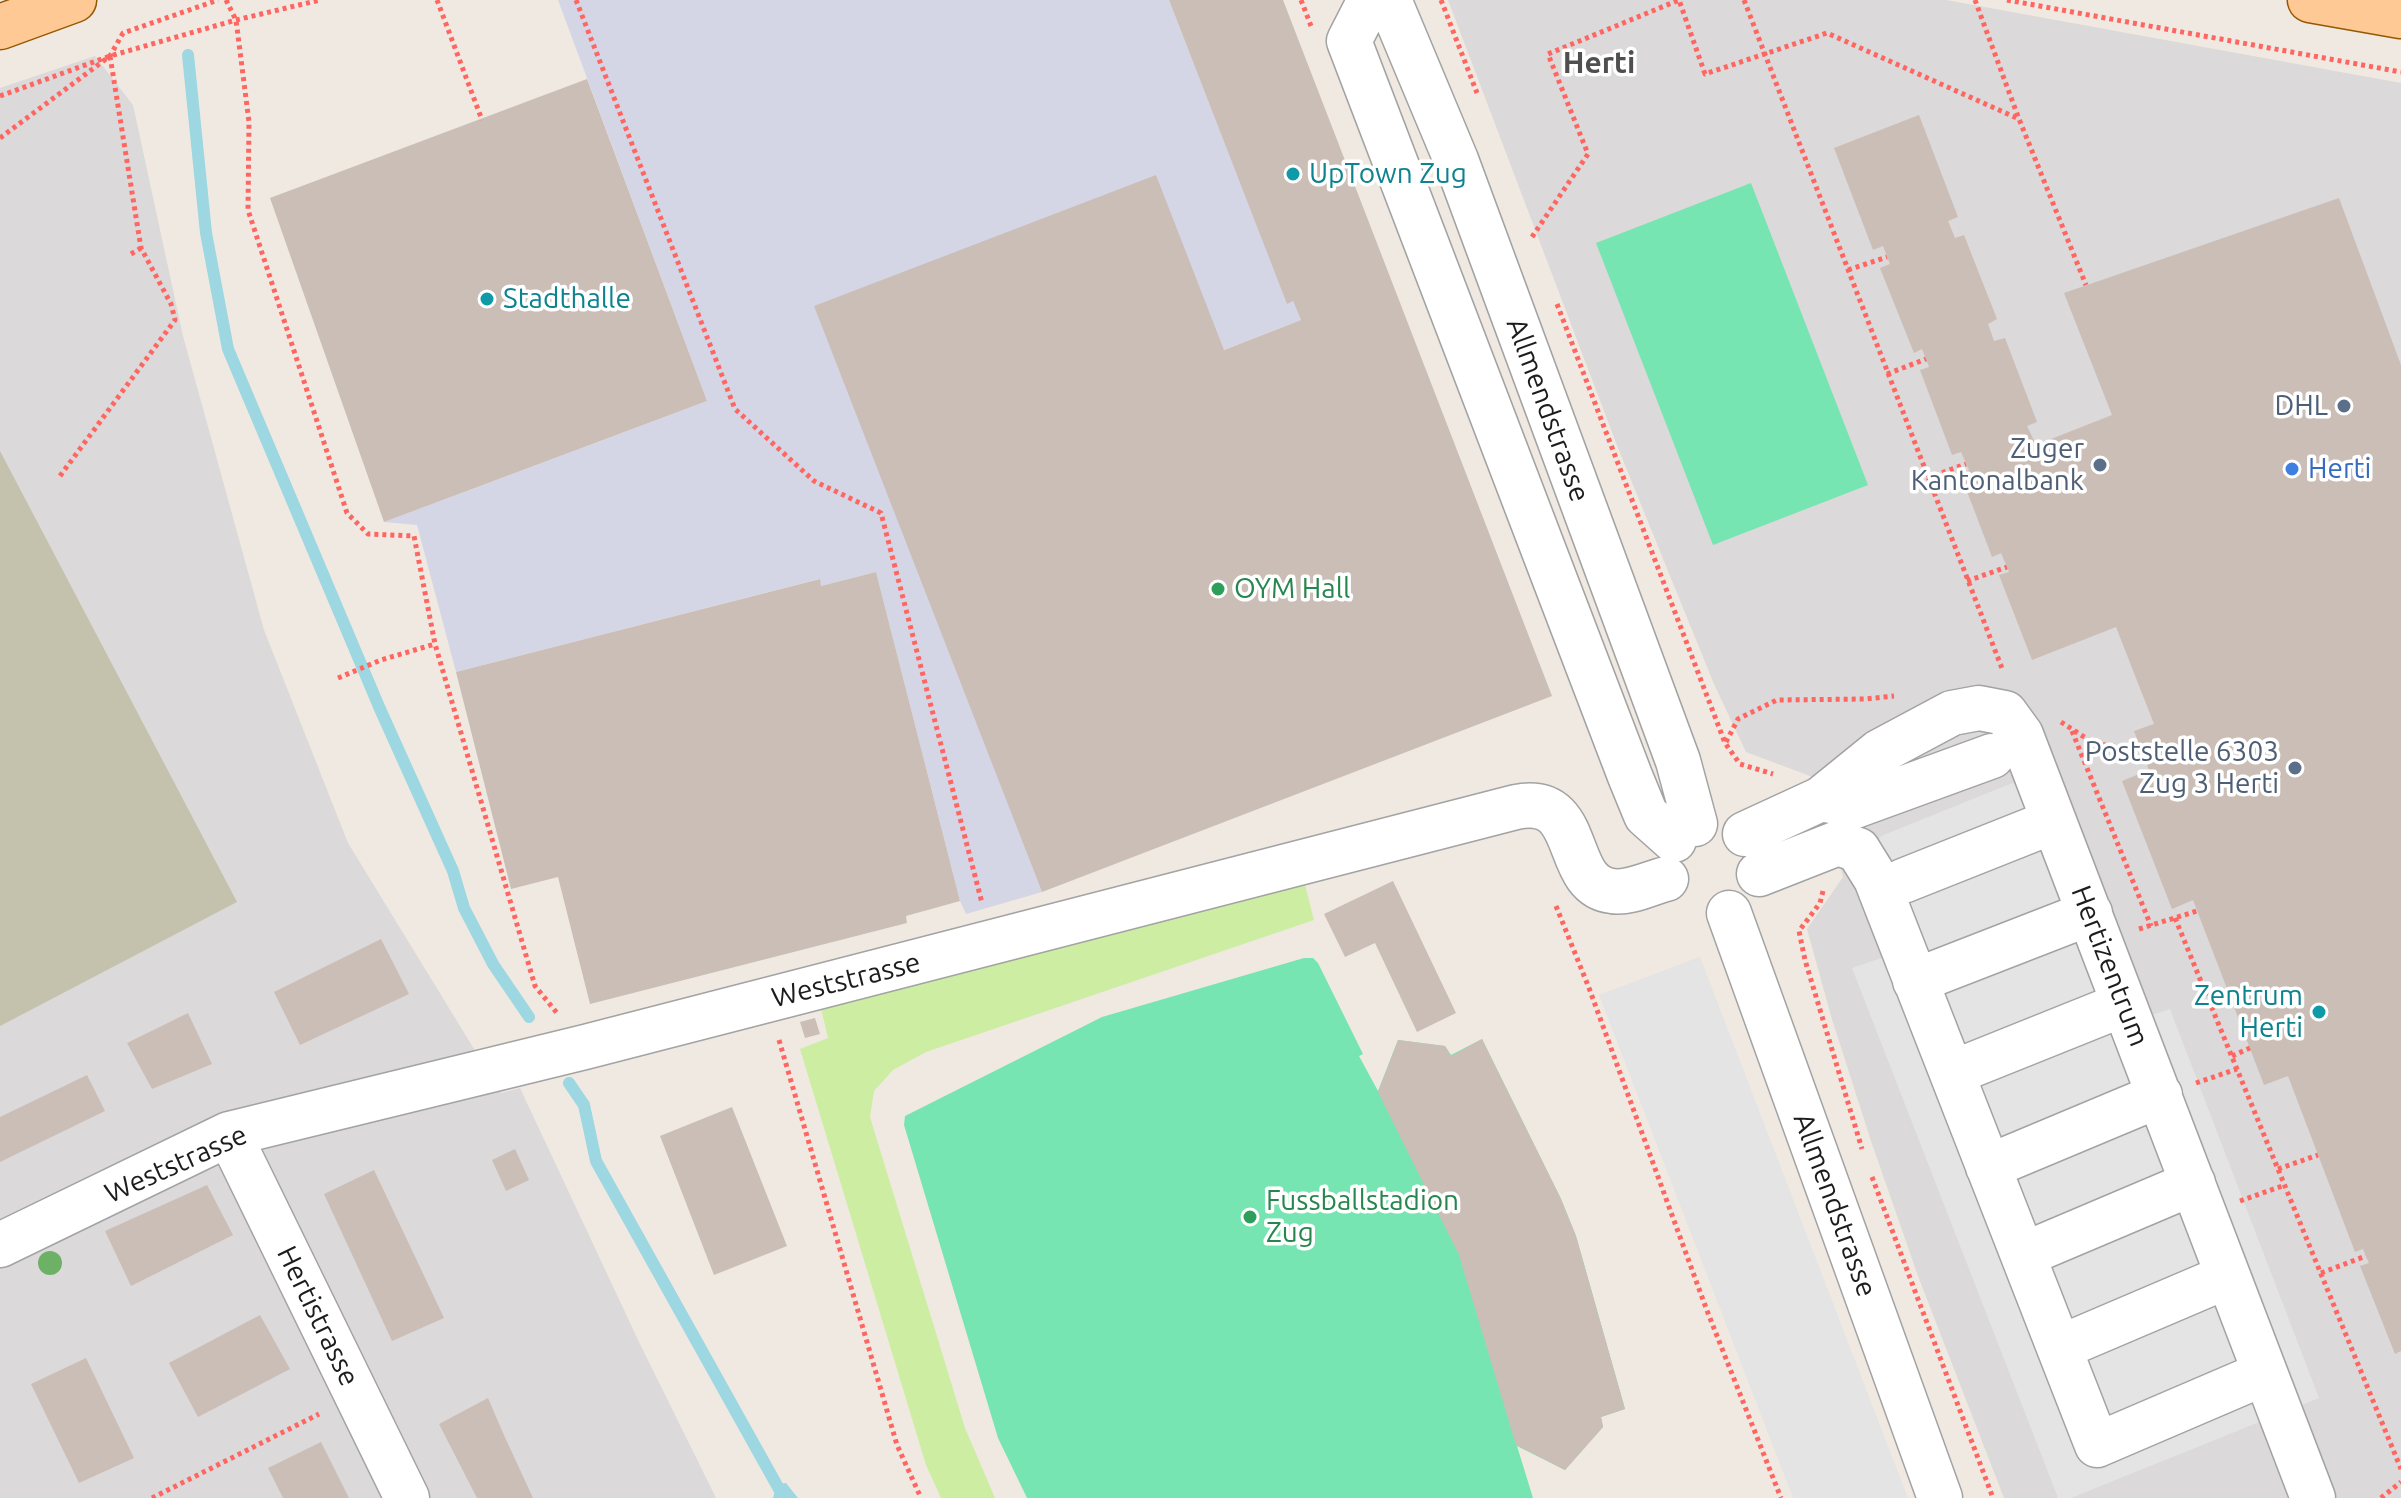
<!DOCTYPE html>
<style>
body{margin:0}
canvas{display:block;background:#efe9e1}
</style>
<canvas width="2401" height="1498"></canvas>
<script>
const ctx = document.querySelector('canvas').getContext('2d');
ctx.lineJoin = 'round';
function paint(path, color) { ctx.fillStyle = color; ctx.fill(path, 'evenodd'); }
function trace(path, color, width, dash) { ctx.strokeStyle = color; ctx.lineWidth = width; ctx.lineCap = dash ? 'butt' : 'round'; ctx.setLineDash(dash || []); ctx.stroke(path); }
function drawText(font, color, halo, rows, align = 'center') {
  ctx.font = font + ' Ubuntu,sans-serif'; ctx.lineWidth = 7; ctx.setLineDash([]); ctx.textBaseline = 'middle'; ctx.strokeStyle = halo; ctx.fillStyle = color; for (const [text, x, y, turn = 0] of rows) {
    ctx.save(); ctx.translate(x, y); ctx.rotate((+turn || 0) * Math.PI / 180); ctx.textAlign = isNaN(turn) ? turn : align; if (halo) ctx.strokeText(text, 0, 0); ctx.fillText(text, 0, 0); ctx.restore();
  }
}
paint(new Path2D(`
 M1448,0H1946L2401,83V1498H2004L1918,1276L1871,1141L1831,1016L1807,929L1843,877L1818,779L1746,752L1714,684L1618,448Z
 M95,56L133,105L183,336L264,630L348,843L501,1093L520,1088L639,1342L716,1498H0V88Z`), '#dbd9d9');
paint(new Path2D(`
 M0,451L237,902L0,1026Z`), '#c4c2ac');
paint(new Path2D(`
 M1305,885L1314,920L926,1052L893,1070L874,1091L870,1117L965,1428L995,1498H941L926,1465L800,1049L828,1038L820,1004Z`), '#cdeea2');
paint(new Path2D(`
 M1751,183L1868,485L1713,545L1596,243Z
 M1304,958H1313L1318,963L1363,1054L1359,1056L1378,1091L1398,1040L1445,1046L1451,1055L1482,1039L1561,1199L1576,1236L1625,1409L1601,1417L1603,1427L1565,1470L1517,1446L1533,1498H1027L998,1438L904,1125L905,1116L1102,1017Z`), '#77e5b2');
paint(new Path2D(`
 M2052,767L2146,1017L2170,1009L2319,1398L2071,1498H2058L1852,968L1884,957L1855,874L1881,836Z
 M1699,957H1700L1908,1498H1793L1599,995Z`), '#e4e4e4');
paint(new Path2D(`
 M558,0H1169L1287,303L1293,301L1301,320L884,481L1042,892L966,914L960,901L876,572L821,586L819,579L456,672L417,525L384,522L707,401Z`), '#d5d6e5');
paint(new Path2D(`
 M786,1483L798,1498H773L777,1484Z`), '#9dd7e1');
trace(new Path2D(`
 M188,55L206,233L228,349L380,709L453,871L464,908L493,964L529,1017
 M569,1083L584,1105L596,1161L784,1498`), '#9dd7e1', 12);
paint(new Path2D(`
 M1169,0H1283L1552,696L1042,892L814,306L1156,175L1224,350L1301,320L1293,301L1287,304Z
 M587,79L707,401L384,522L270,198Z
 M1919,115L1958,217L1948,221L1955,238L1964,235L1997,319L1988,324L1994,341L2005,338L2037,422L2027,426L2036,445L2112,415L2064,293L2339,198L2401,365V1351L2395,1354L2360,1266L2369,1263L2363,1249L2355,1252L2288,1076L2264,1085L2193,900L2172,909L2122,781L2149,770L2134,731L2154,724L2116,627L2032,660L1999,575L2009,572L2007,567L2001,553L1992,557L1960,473L1969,470L1961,452L1952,455L1920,370L1929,367L1926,359L1922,349L1914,353L1880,268L1890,264L1883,246L1873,250L1834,148Z
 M876,572L960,901L906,916L907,923L590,1004L558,877L511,889L456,672L820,579L821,586Z
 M1393,881L1456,1013L1417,1032L1375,943L1345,957L1324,914Z
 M381,939L409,994L300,1045L274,992Z
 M188,1013L212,1064L152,1089L127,1043Z
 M815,1018L820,1034L805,1038L800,1022Z
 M1482,1039L1561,1199L1576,1236L1625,1409L1601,1417L1603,1427L1565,1470L1516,1445L1459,1255L1378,1092L1398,1040L1445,1046L1451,1056Z
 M87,1075L105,1111L0,1162V1117Z
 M732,1107L787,1246L714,1275L660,1136Z
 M515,1149L529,1180L506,1191L492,1160Z
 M374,1170L444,1318L392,1341L324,1194Z
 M207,1185L233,1235L131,1286L105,1231Z
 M260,1315L290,1369L198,1417L169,1363Z
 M86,1358L134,1458L79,1483L31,1384Z
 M488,1398L503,1433L533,1498H477L439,1424Z
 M321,1442L349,1498H283L268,1468Z`), '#cbbeb7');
const minor = new Path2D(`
 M1370,0L1349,41L1630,776L1646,815L1674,840
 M1389,0L1456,160L1678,761L1695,824
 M1821,799L1855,806L1992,756
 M1745,834L1821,799L1879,752L1952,713L1979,708L2005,713L2021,735L2313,1498
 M1759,874L1838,843L1858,850L1876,879L2097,1445L2265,1373
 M1903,881L2054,821
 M1729,913L1940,1498
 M1915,981L2090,913
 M1952,1073L2124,1004
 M229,1134L407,1498
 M1988,1167L2160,1095
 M0,1245L229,1134L585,1047L1516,807C1587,793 1560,885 1612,891C1629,894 1650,883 1666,879
 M2023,1255L2193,1183
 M2059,1348L2228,1276`);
const major = new Path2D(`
 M2310,0L2401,16
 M0,27L74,0`);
trace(minor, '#a3a3a3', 47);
trace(major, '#955800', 47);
trace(new Path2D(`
 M226,0L236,20L249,122L248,210L347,513L368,534L414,536L435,644L535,986L557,1013
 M437,0L482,120
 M576,0L735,409L814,481L881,513L982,903
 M1301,0L1311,26
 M1441,0L1477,93
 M1744,0L2003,671
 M1975,0L2019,119L2086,285
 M2007,0L2401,72
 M0,96L110,56L236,20L320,0
 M0,138L110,56L123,33L218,0
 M1532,237L1588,154L1548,54L1679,0L1705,74L1827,33L2019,119
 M131,254L141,248
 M1848,270L1887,257
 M1557,304L1725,743L1740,764L1773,774
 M1887,374L1926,359
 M60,476L175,320L171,304L141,248L110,56
 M1927,478L1966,464
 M1967,581L2007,567
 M338,678L381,660L435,644
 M2061,722L2095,744L2141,749
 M2072,731L2151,926
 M1726,742L1738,719L1777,700L1865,699L1894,696
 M1823,891L1820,903L1799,931L1805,960L1862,1149
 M1556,906L1589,988L1706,1308L1781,1498
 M2175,918L2401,1469
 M2139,929L2197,911
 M779,1040L897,1445L921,1498
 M2232,1056L2250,1048
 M2196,1083L2237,1069
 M2278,1169L2318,1155
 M1872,1177L1993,1498
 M2240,1201L2285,1185
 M2321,1273L2366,1256
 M152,1498L319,1414
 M2381,1498L2401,1482`), '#ff6662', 5, [4, 4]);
trace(minor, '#fff', 44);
trace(major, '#ffc996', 44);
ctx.fillStyle = '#6db167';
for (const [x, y] of [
 [50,1263]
]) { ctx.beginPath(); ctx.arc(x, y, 12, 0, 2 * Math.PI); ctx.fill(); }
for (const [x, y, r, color] of [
 [1293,174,8,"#0f9aa8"],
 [487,299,8,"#0f9aa8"],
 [2344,406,8,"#5c6f8a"],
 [2100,465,8,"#5c6f8a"],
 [2292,469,8,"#3f7fe0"],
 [1218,589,8,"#2e9e5b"],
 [2295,768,8,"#5c6f8a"],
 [2319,1012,8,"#0f9aa8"],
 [1250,1217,8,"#2e9e5b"]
]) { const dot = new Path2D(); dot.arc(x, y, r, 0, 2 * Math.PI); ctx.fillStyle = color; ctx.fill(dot); trace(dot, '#fff', 3); }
drawText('28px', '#0d838f', '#fff', [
 ["UpTown Zug",1309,174],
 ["Stadthalle",503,299],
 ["Zentrum",2303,996,"right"],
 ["Herti",2303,1028,"right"]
], 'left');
drawText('28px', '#4e5e75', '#fff', [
 ["DHL",2328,406],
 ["Zuger",2084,449],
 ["Kantonalbank",2084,481],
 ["Poststelle 6303",2279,752],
 ["Zug 3 Herti",2279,784]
], 'right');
drawText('28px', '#1c1c1c', '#fff', [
 ["Allmendstrasse",1548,410,70],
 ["Hertizentrum",2110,966,69],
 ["Weststrasse",846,980,-14],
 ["Weststrasse",176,1164,-24],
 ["Allmendstrasse",1835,1205,70],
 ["Hertistrasse",318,1316,64]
]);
drawText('28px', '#366cbe', '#fff', [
 ["Herti",2308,469]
], 'left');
drawText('28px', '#27864d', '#fff', [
 ["OYM Hall",1234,589],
 ["Fussballstadion",1266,1201],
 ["Zug",1266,1233]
], 'left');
drawText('bold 30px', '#4f4f4f', '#fff', [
 ["Herti",1599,63]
]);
</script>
